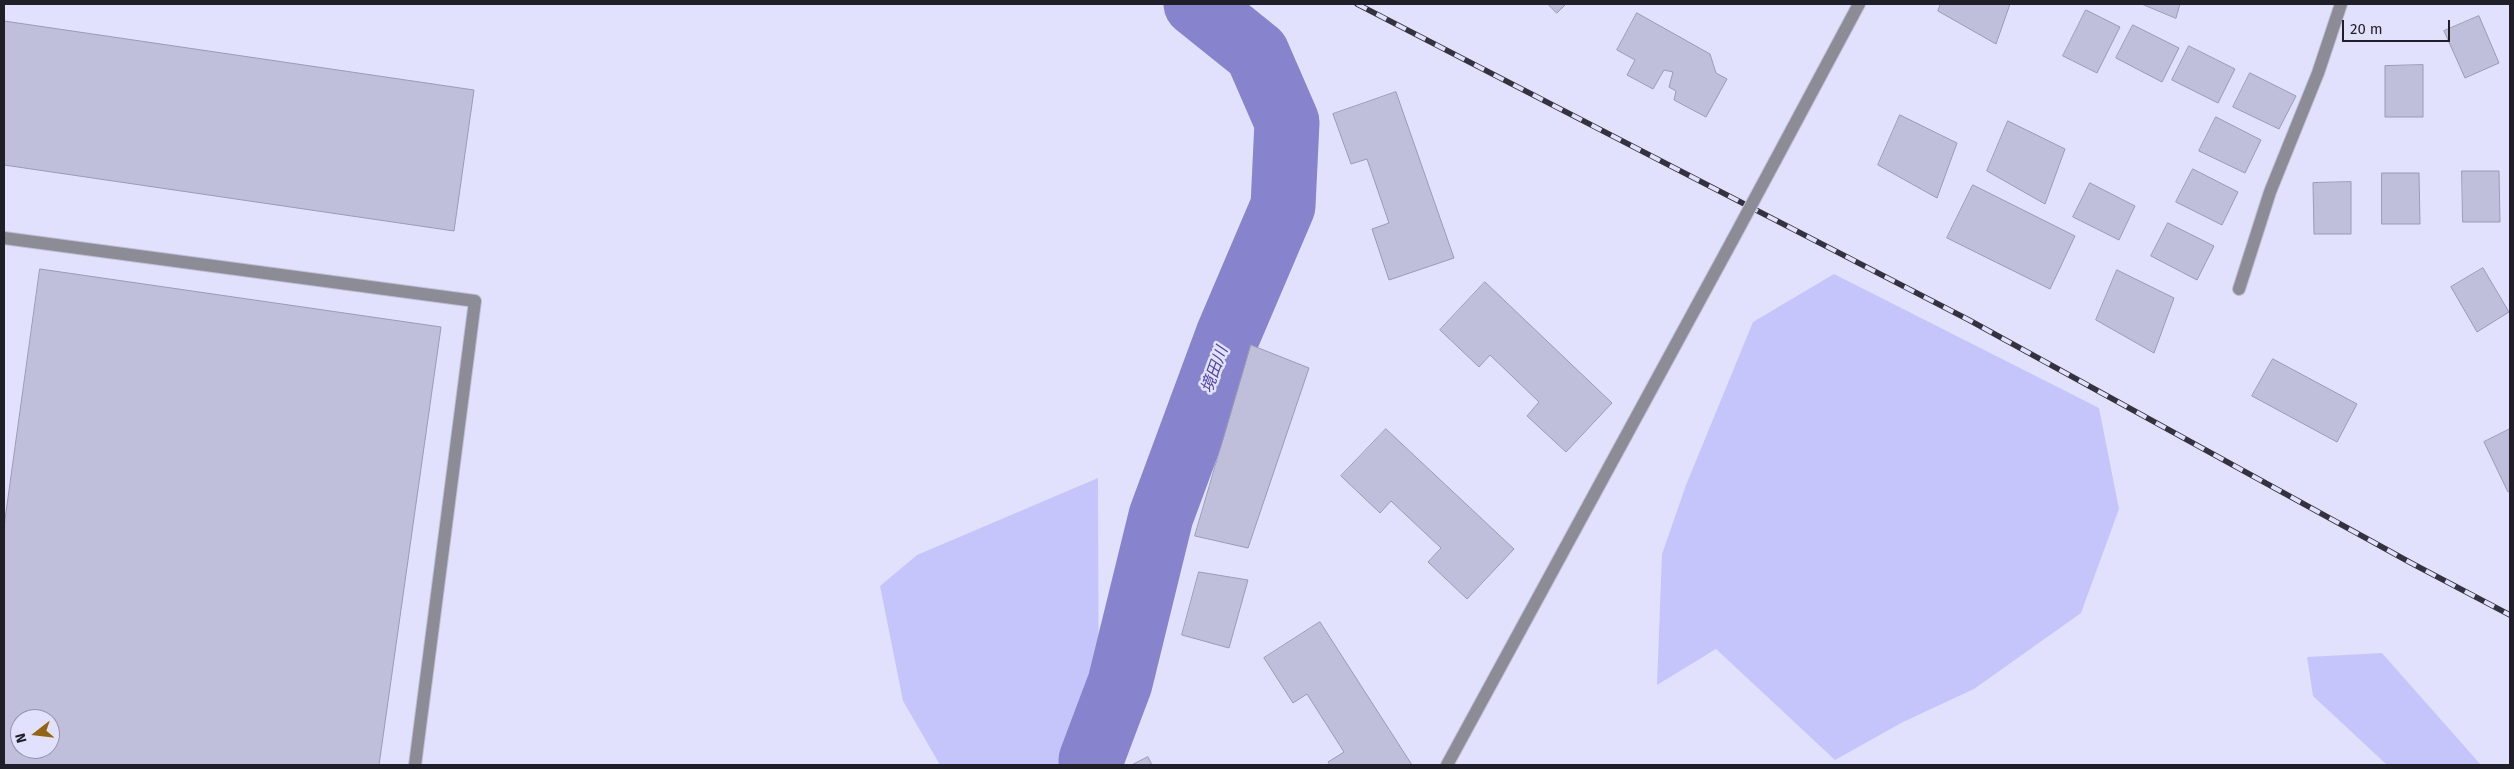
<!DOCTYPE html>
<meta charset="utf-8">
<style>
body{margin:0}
#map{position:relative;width:2514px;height:769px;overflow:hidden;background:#e1e1fd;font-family:"Fira Sans",sans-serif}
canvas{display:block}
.frame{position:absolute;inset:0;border:5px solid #1f1f29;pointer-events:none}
.north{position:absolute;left:10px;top:709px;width:50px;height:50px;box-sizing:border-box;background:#e1e1fd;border:1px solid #9393a8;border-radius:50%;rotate:254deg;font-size:14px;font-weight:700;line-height:20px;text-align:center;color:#1f1f29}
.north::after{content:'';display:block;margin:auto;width:18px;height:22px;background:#936512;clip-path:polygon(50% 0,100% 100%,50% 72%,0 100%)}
.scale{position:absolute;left:2342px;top:20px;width:108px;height:22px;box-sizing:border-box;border:2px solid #1f1f29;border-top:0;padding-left:6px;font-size:15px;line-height:18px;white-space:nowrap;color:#1f1f29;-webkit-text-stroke:4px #e1e1fd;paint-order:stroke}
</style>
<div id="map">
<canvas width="2514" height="769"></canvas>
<div class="frame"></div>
<div class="north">N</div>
<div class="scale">20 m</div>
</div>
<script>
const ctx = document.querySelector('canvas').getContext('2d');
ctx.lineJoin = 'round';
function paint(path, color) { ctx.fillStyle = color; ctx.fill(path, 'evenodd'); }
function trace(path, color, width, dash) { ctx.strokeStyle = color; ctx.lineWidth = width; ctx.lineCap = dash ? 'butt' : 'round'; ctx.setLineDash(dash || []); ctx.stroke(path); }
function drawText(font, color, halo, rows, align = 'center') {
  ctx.font = font + ' "Fira Sans","Noto Sans JP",sans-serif'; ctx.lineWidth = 5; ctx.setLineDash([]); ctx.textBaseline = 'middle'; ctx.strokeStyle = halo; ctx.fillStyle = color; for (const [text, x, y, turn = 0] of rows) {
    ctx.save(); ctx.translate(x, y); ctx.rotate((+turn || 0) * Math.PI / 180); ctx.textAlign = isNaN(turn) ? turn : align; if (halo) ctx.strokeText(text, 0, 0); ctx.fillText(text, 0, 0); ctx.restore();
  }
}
paint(new Path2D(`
 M1834,274L2099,408L2119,509L2081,613L1974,689L1903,722L1835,760L1716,649L1657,685L1662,554L1686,485L1753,322Z
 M1098,478L1099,765H940L903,701L880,586L917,555Z
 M2382,653L2481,765H2387L2313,696L2307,657Z`), '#c6c5fb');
trace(new Path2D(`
 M1092,765L1091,760L1120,683L1161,516L1228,335L1283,206L1287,122L1257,53L1196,4`), '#8783cd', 65);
const building = new Path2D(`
 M1548,4H1566L1557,13Z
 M1941,4H2010L1996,44L1938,11Z
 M2142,4H2180L2176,18Z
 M2086,10L2120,27L2097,73L2063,56Z
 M1637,13L1710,54L1716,73L1727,79L1706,117L1674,100L1676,91L1669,87L1673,72L1664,70L1653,89L1627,75L1635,60L1617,50Z
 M2479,16L2499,63L2465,78L2444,31Z
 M4,21L474,90L454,231L4,165Z
 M2133,25L2179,48L2162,82L2116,58Z
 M2189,46L2235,69L2218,103L2172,80Z
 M2423,65V117H2385V66Z
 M2250,73L2296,96L2279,129L2233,107Z
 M1396,92L1454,258L1389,280L1372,229L1389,223L1367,159L1351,164L1333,114Z
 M1900,115L1957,143L1937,198L1878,165Z
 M2216,117L2261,140L2245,173L2199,151Z
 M2008,121L2065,149L2045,204L1987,171Z
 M2193,169L2238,192L2222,225L2176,202Z
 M2462,171H2499L2500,222H2463Z
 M2382,173H2419L2420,224H2382Z
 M2351,182V234H2314L2313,183Z
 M2090,183L2135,206L2119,240L2073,217Z
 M1973,185L2075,236L2050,289L1947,238Z
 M2168,223L2214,246L2197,280L2151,256Z
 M2483,268L2509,312L2477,332L2451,287Z
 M40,269L441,327L379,765H4V527ZM20,719H50V749H20Z
 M2117,270L2174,298L2154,353L2096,320Z
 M1485,282L1612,403L1566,452L1527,416L1539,402L1490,355L1479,367L1440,330Z
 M1251,345L1309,368L1248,548L1195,536Z
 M2273,359L2357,404L2337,442L2252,396Z
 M1386,429L1514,549L1467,599L1428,562L1441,548L1391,501L1380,513L1341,476Z
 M2510,429V491L2508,492L2484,442Z
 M1199,572L1248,580L1229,648L1182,635Z
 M1320,622L1412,765H1330L1328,762L1344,752L1307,694L1293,703L1264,658Z
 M1148,757L1152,765H1132Z`);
paint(building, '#bfbfdb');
trace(building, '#9a9ab4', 1);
const minor = new Path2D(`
 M1775,161L1859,4
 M4,238L475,301L415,765
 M2239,289L2270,192L2318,73L2341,4
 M1447,765L1732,241`);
trace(minor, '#bebed7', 14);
trace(minor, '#8c8c97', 12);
const rail = new Path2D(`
 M1357,4L1969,320L2413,564L2510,615`);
trace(rail, '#33333f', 5.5);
trace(rail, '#e1e1fd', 4, [11]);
const minorBridge = new Path2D(`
 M1732,241L1775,161`);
trace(minorBridge, '#bebed7', 14, []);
trace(minorBridge, '#8c8c97', 12);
drawText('italic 16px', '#51469f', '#e1e1fd', [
 ["境田川",1215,370,-70]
]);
</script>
